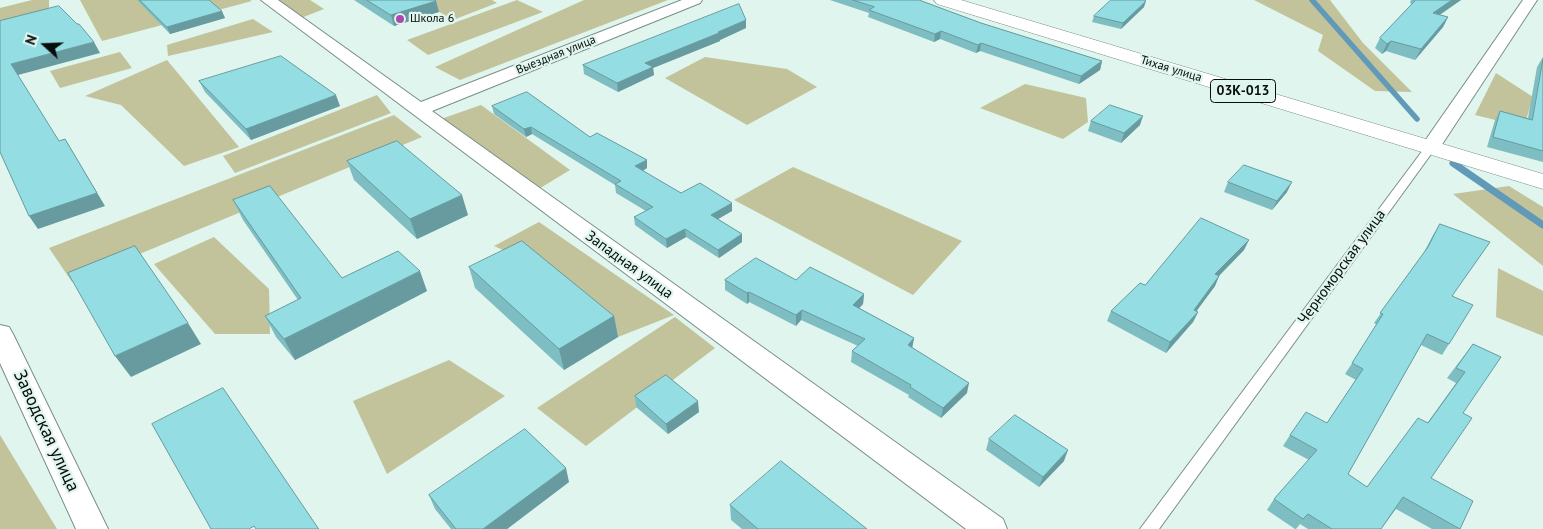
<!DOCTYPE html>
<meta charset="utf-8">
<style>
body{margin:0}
#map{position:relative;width:1543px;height:529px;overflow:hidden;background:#dff5ed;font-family:"PT Sans",sans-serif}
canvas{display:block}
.north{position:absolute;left:20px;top:20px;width:50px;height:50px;-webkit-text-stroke:4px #dff5ed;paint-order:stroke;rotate:290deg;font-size:14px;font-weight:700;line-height:20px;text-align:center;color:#070e0b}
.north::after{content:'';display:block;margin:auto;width:18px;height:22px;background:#070e0b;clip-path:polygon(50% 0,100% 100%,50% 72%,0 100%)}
</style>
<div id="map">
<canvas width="1543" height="529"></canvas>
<div class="north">N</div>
</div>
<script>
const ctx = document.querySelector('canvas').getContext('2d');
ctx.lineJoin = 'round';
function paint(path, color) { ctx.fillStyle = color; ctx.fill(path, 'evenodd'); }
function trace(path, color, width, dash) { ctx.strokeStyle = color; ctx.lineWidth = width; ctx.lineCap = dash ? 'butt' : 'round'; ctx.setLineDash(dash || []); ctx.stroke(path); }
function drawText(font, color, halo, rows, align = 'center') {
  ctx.font = font + ' "PT Sans",sans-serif'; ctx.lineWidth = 4.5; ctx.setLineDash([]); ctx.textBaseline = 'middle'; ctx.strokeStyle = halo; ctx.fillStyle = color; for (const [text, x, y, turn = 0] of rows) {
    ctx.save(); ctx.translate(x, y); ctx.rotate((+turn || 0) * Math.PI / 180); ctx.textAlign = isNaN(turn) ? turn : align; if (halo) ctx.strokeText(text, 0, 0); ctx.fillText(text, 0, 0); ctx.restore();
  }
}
paint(new Path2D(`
 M32,0H49V18L0,23V8Z
 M80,0H250L252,1L102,41Z
 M277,0H310L324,9L301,18Z
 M419,0H492L497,3L453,20Z
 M517,0L543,12L428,55L407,40Z
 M584,0H668L460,80L435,67Z
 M1254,0H1330L1363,43L1412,92L1375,91L1318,51L1323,35Z
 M253,19L273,32L168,56L167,45Z
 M120,52L132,68L60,88L50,71Z
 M705,57L787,69L817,87L747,125L665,78Z
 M167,60L239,147L184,166L121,105L85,96Z
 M1496,73L1533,97L1524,127L1475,115Z
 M1025,84L1086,98L1088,122L1063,139L980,108Z
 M377,95L391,113L235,173L223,156Z
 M481,105L570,170L537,190L438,120Z
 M394,115L422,137L72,282L49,248Z
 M793,167L962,241L913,295L734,200Z
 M1509,186L1543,207V266L1453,194Z
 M539,222L674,315L618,337L527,261L494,246Z
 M214,237L269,289L270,334H215L154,264Z
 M1498,268L1543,291V336L1496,317Z
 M675,317L715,348L586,446L537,408Z
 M449,360L505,396L387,474L353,401Z
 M0,435L57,529H0Z`), '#c2c39b');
trace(new Path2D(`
 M1312,0L1417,119`), '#6199b8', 5.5);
trace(new Path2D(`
 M1453,163L1543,225`), '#6199b8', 7);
const lane = new Path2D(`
 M1430,145L1435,148L1434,150L1159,529H1140L1426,146Z`);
const street = new Path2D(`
 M261,0H278L421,102L682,0H702L700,3L432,111L1003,519L1007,529H966Z
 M1523,0H1537L1437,152H1423L1420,148Z
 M0,325L9,327L13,334L108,529H76L0,363Z`);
const primary = new Path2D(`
 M934,0H961L1543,174V189L937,4Z`);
trace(lane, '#798e86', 2);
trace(street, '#798e86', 2);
trace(primary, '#798e86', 1);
paint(lane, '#fff');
paint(street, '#fff');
paint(primary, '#fff');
paint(new Path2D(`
 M137,0H209L225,18L170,34Z
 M354,0H435L439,12L394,26Z
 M830,0H919L981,23L1102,61L1100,70L1079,84L980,51L976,53L940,39L934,42L868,17L869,13Z
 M1411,0H1461L1440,15L1448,17L1443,27L1415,60L1386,51L1382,54L1375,48L1380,38L1412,4L1410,3Z
 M1144,7L1121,29L1092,22L1094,16Z
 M746,28L720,40V41L653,68L654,75L618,92L584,74L583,65Z
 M1543,57V162L1487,147L1495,120L1500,111L1528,118L1537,67Z
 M199,81L340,106L251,140L205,92Z
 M492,106L590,137L647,160V168L643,171L681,193L732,211L718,219L742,234V242L719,258L686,237L667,248L635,225L634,217L646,211L616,193L615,185L532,134L526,137L494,114Z
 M1091,121L1140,125L1121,143L1088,131Z
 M347,161L468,215L417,239L354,180Z
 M1228,182L1287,192L1272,210L1224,192Z
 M233,200L342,278L427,291L295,360L276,337L265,316L298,300L243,220Z
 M1440,224L1452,296L1449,344L1442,355L1421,345L1348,474L1367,487L1428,422L1456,383L1447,378L1473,344L1463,413L1431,478L1460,529H1432L1396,509L1381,529H1308L1300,524L1296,529H1295L1267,510L1274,499L1309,460L1283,446L1290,435L1327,423L1356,380L1345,374L1377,325L1374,323L1423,254L1433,235Z
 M1244,250L1219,276L1215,286L1196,311L1198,312L1193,322L1166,353L1107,321L1111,311L1145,285Z
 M469,267L614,316L618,337L564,370L475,288Z
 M725,280H796L864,294L863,304L859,308L914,338L912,347L967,393L941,418L908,397L909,395L851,362L852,351L858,346L801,320L796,326L749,302L747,304L725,290Z
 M635,396L699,412L668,434L636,407Z
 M989,439L1064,461L1039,487L986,450Z
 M569,482L507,529H451L435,509L429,495Z
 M730,505L867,529H742L731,520Z`), '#7ebec3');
paint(new Path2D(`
 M1452,0H1461L1427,23L1433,13Z
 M436,1L439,12L394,26L391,15Z
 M1146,1L1144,7L1121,29L1123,23Z
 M222,11L225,18L170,34L167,27Z
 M1448,17L1443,27L1415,60L1421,49Z
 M746,20V28L720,40V41L653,68L654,75L618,92L617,83L645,63Z
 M941,31L940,39L934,42L935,34Z
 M1391,41L1386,51L1382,54L1387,44Z
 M94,42L100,53L18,75L11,64Z
 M981,43L980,51L976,53L978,45Z
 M1102,61L1100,70L1079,84L1081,76Z
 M336,95L340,106L251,140L246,129Z
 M1143,116L1140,125L1121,143L1124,133Z
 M531,127L532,134L526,137L524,129Z
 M65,139L105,206L38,229L29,216Z
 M647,160V168L636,174L635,166Z
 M1292,182L1287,192L1272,210L1277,201Z
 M462,195L468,215L417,239L410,219Z
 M732,203V211L711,223V215Z
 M685,229L686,237L667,248L666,239Z
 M742,234V242L719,258L718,250Z
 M1249,240L1244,250L1211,284L1215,274Z
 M420,271L427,291L295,360L284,339Z
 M1219,276L1215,286L1190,320L1194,310Z
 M749,292V302L747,304V293Z
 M864,294L863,304L852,316L853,305Z
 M802,310L801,320L796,326V315Z
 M1198,312L1193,322L1166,353L1170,342Z
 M614,316L618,337L564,370L559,349Z
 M188,323L201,344L131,377L115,356Z
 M914,338L912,349L908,345Z
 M969,383L967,393L941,418L943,408Z
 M698,401L699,412L668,434L666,424Z
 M1068,450L1064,461L1039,487L1043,477Z
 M566,468L569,482L507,529H483Z`), '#679b9f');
const building = new Path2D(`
 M140,0H209L222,11L167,27Z
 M367,0H435L436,1L391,15Z
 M853,0H919L981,23L1102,61L1081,76L981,43L978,45L941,31L935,34L869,10L874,7Z
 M1111,0H1144L1146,1L1123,23L1094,16Z
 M1416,0H1452L1433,13L1448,17L1421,49L1391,41L1387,44L1380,38Z
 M739,4L746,20L718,32L719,33L645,63L653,67L617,83L583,65Z
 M59,6L77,24H79L94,42L11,64L59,141L65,139L97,193L29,216L0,152V21Z
 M281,56L336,95L246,129L199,81Z
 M1543,59V151L1493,137L1500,111L1532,120Z
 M527,92L590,137L597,133L647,160L635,166L681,193L700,183L732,203L711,215L742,234L718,250L685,229L666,239L634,217L653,207L615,184L621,181L531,127L524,129L492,106Z
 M1110,105L1143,116L1124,133L1091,121Z
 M397,141L462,195L410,219L347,161Z
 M1244,165L1292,182L1277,201L1228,182Z
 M270,186L342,278L398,251L420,271L284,339L265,316L301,298L233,200Z
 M1201,218L1249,240L1215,274L1219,276L1194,310L1198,312L1170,342L1111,311L1140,283L1145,285Z
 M1440,224L1490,242L1452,296L1473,305L1449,344L1427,334L1348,474L1367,487L1418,418L1428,423L1465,372L1456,368L1473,344L1501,357L1463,413L1472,418L1431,478L1473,501L1460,529L1403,497L1381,529H1332L1308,514L1303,519L1274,499L1317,450L1290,435L1306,412L1327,423L1363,369L1352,363L1383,314L1380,313L1428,247Z
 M522,241L614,316L559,349L469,267Z
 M135,246L188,323L115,356L68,273Z
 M756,258L796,280L810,267L864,294L853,305L914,338L908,345L969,383L943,408L910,387L911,385L852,351L865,339L802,310L796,315L749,292L747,293L725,280Z
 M666,375L698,401L666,424L635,396Z
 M223,388L318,528L319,529H256L254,526L249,529H211L152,424Z
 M1015,415L1068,450L1043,477L989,439Z
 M525,429L566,468L483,529H456L429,495Z
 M781,461L867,529H758L730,505Z`);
paint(building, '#93dde3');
trace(building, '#679b9f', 1);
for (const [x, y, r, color] of [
 [400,19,5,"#aa48af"]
]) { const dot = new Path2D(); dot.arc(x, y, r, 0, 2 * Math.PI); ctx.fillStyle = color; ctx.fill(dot); trace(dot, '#dff5ed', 2); }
drawText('12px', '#070e0b', '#dff5ed', [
 ["Школа 6",410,19]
], 'left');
drawText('12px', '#070e0b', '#dff5ed', [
 ["Выездная улица",556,55,-22],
 ["Тихая улица",1171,69,17]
]);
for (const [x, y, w] of [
 [1243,91,65]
]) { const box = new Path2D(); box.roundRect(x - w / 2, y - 11.5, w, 23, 4); ctx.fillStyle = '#dff5ed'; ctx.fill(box); trace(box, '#070e0b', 1); }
drawText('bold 14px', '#070e0b', null, [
 ["03К-013",1243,91]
]);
drawText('15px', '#070e0b', '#dff5ed', [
 ["Западная улица",629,265,36],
 ["Черноморская улица",1342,267,-54]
]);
drawText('18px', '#070e0b', '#dff5ed', [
 ["Заводская улица",46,431,65]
]);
</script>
